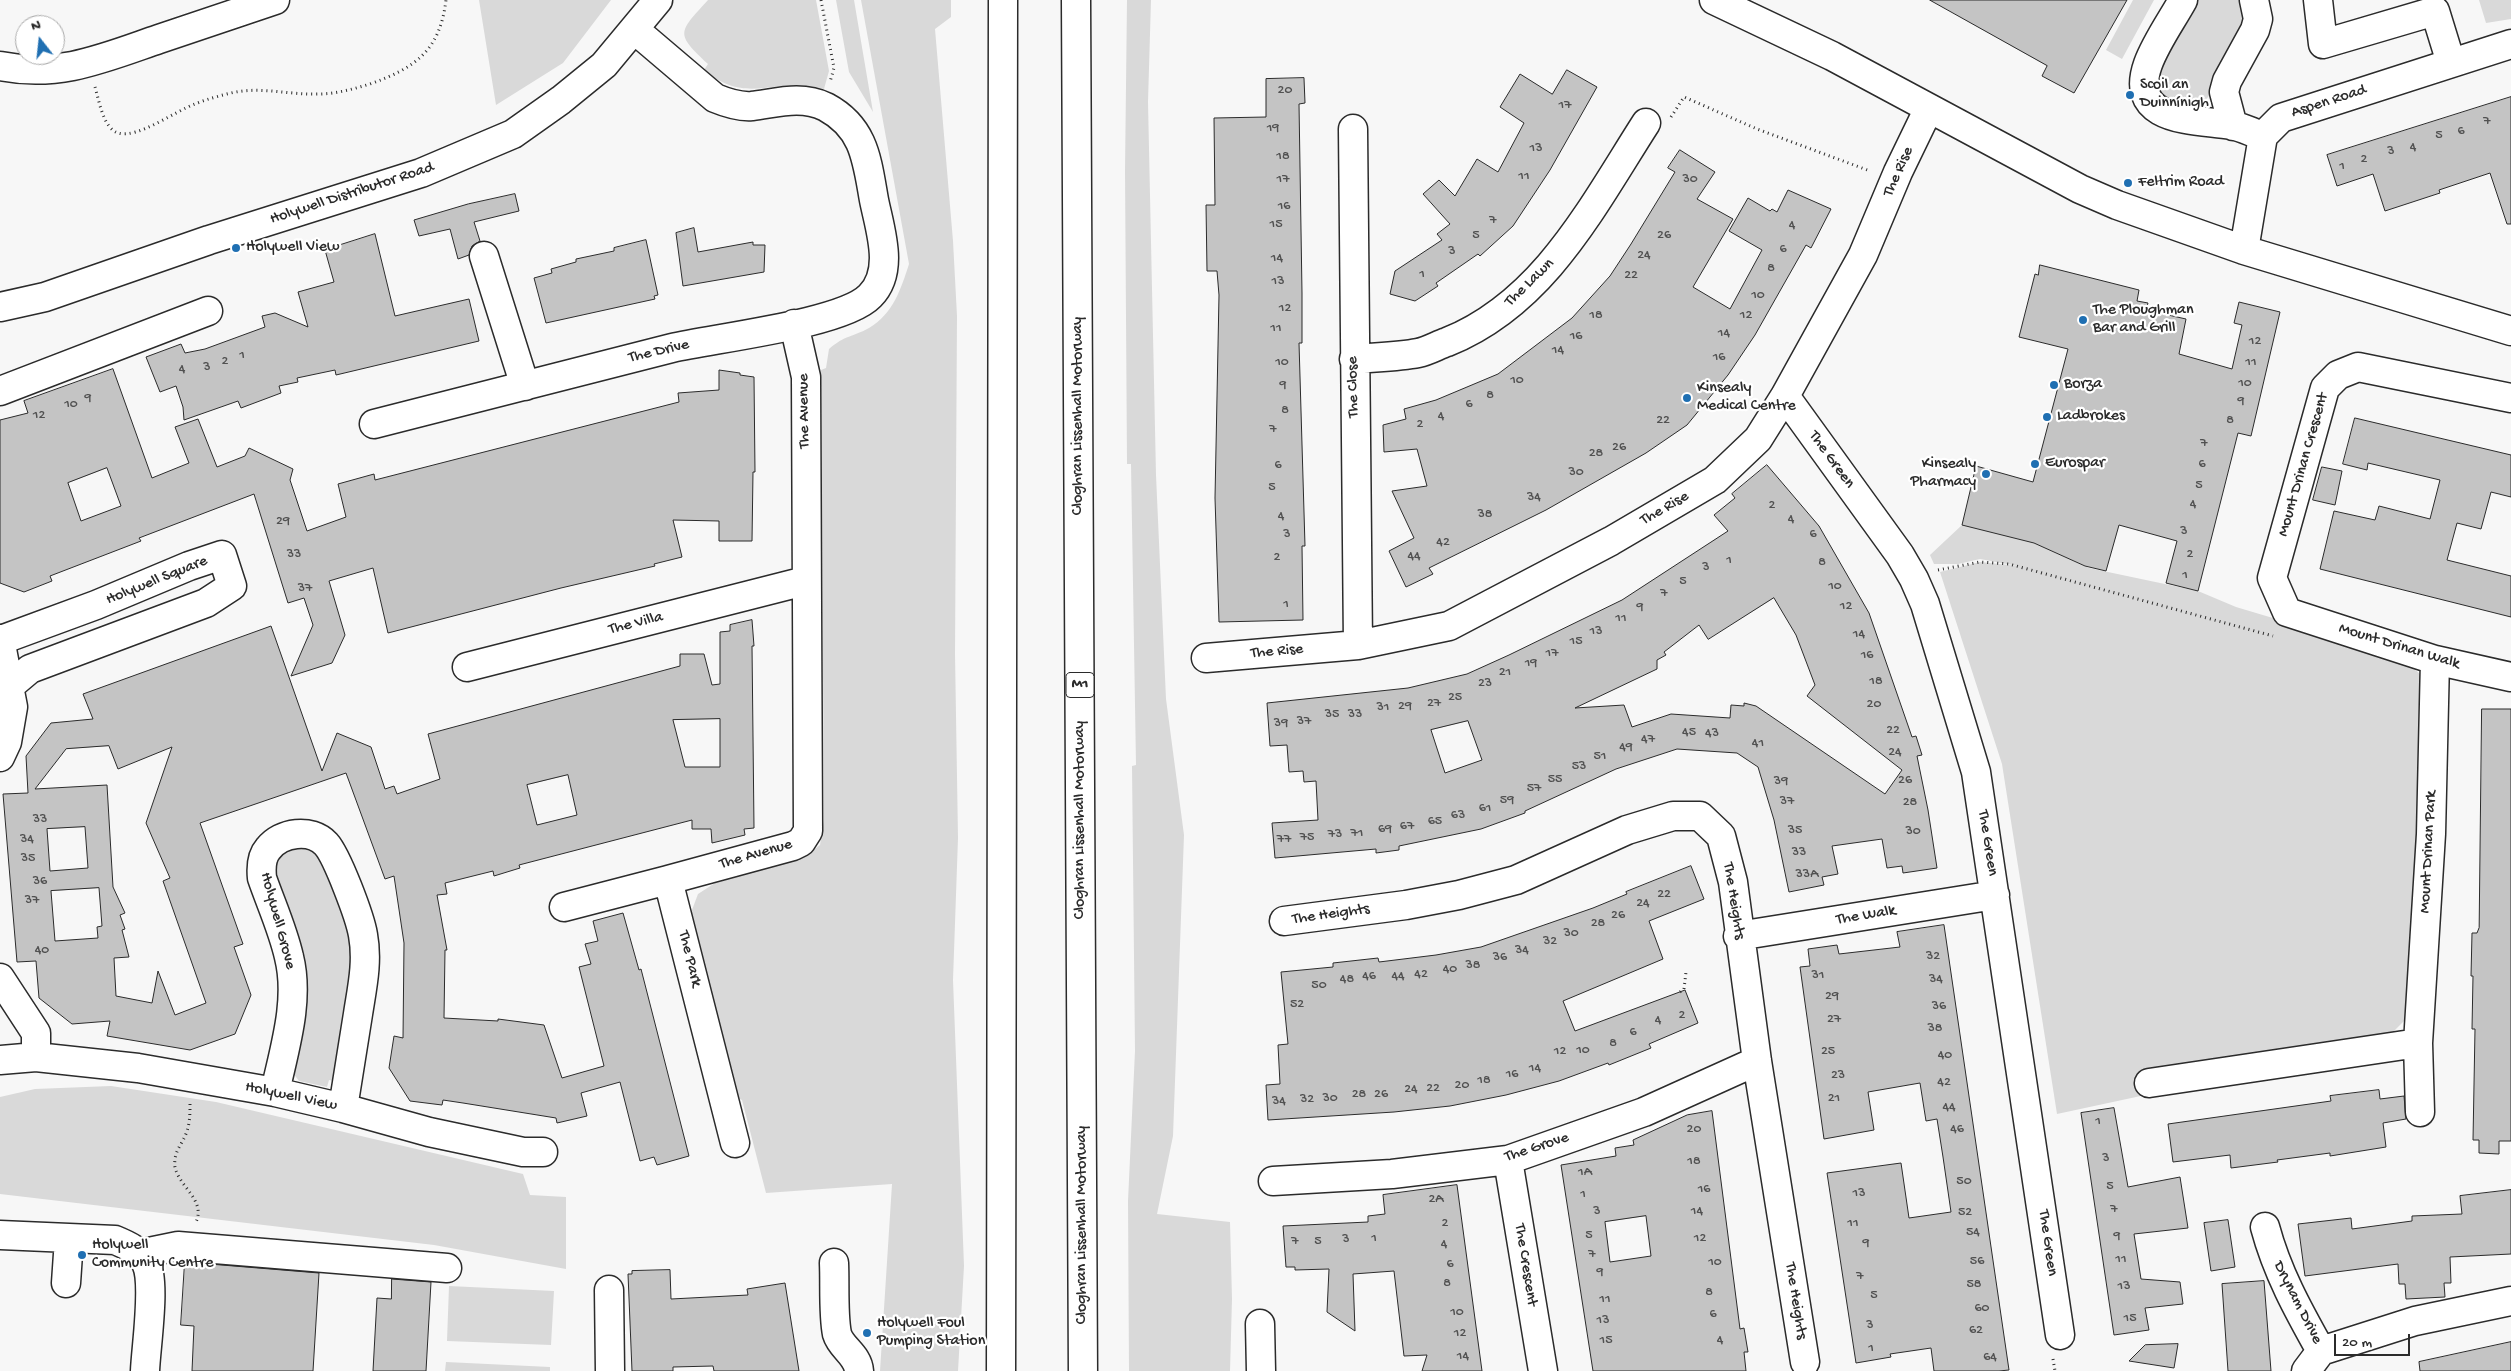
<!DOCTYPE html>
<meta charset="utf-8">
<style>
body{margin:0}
#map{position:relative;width:2511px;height:1371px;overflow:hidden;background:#f7f7f7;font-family:"Gochi Hand",sans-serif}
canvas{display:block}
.north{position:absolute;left:15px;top:15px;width:50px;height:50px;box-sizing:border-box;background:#fff;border:1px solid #aaa;border-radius:50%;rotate:344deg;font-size:14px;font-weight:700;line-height:20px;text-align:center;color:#2b2b2b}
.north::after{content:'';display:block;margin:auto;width:18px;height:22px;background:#1f6fb2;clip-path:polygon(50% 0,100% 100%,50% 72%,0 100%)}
.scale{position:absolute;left:2334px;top:1334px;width:76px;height:22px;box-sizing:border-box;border:2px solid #2b2b2b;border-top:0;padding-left:6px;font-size:15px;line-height:18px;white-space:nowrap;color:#2b2b2b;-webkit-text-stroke:4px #fff;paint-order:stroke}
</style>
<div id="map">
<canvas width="2511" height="1371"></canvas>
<div class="north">N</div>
<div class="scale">20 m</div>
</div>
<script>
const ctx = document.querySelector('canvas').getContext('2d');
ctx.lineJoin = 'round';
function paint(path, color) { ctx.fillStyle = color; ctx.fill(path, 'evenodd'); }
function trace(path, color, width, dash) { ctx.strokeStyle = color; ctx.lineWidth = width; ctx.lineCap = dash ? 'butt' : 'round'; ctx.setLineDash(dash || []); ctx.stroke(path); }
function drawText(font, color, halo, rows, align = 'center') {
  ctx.font = font + ' "Gochi Hand",sans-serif'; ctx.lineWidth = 4.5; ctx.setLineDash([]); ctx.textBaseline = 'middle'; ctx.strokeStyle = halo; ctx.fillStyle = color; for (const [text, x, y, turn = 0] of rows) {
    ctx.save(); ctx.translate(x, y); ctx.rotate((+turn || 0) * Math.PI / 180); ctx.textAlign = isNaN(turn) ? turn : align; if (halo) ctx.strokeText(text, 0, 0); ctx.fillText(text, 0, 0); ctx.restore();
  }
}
paint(new Path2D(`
 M479,0H611L563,63L496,105Z
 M708,0H816L829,71L824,89C774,75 749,107 704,70L708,64C675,33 678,33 708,0Z
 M836,0H854L873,112L849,72Z
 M861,0H951V17L935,29L953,241L957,316L955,654L958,838L953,980L964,1266L958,1371H880L892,1184L766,1193L742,1100L735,1097L690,924L692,910L698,894L715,883L803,858L820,845L824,820L821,370L826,368L829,349C845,335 853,337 869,328C893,314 901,289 909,264Z
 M1127,0H1151L1148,102L1156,475L1166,699L1184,835L1173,1136L1157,1214L1230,1222L1232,1299L1230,1371H1129L1128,1201L1135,1051L1132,766L1136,765L1131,464H1127L1125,171Z
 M2133,0H2154L2122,59L2106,50Z
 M2193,0H2244L2249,22L2213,90L2203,104L2185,111L2158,96L2156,68Z
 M2479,0H2511V19L2486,23Z
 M1962,525L2034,543L2089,568L2198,591L2236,607L2400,656L2421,675L2426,699L2411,1014L2392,1033L2149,1068L2150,1094L2057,1114L2002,764L1940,572L1980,562L2018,566L1980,559L1958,564H1934L1930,555Z
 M311,847L319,855L331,878L358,960L334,1081L329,1080L327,1087L299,1081L293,1073L271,872C279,846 286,848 311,847Z
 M111,1086L216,1102L523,1174L530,1195L566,1197V1269L434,1245L0,1194V1097L35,1089Z
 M449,1286L554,1291L551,1345L447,1341Z
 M446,1362L550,1367V1371H445Z`), '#d9d9d9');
const building = new Path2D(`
 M1930,0H2127L2074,93L2042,76L2047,66Z
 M1567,70L1597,87L1550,170L1513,226L1480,256L1478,254L1436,283L1438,286L1415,301L1390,294L1395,271L1442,240L1437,234L1450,224L1423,194L1439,180L1455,196L1477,159L1498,172L1524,123L1500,107L1520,74L1552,94Z
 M1304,78L1305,103L1299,104L1302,293V343H1299L1305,546H1302L1303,620L1219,622L1215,498L1219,295L1217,271H1207L1206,205H1215L1214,118L1266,117V79Z
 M2511,97V224H2507L2490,173L2439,190L2440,193L2385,211L2373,174L2337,186L2327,155Z
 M1680,150L1715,172L1697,199L1733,219L1693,287L1730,309L1762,250L1729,231L1748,198L1770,211L1772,209L1777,212L1788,190L1831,209L1811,248L1806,245L1755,335L1728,375L1687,425L1646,453L1546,510L1429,568L1433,574L1406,587L1389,551L1414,538L1392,491L1427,486L1417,449L1384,452L1383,425L1406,419L1404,409L1436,400L1498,374L1572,318L1610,276L1631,244L1675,172L1668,168Z
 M515,194L519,211L474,222L480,241L472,246L469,255L458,259L450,229L419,236L414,220L468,204Z
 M694,228L698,252L753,242V245H765L764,272L683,286L676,233Z
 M375,234L395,316L469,299L479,341L336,375L335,370L297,378L298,382L279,386L281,393L241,408L238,401L184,420L183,407L176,386L160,392L146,357L181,344L185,353L205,349L265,327L262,316L275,313L308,327L298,292L334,282L325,250Z
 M646,240L658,295L654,296L655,299L546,323L534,278L552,273L551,269L576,262V259L614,251V248Z
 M2040,265L2139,290L2137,301L2148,303L2146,310L2186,319L2179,354L2232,369L2242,325L2234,323L2239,302L2280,312L2251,436L2238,433L2198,591L2166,583L2177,541L2119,525L2106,571L2085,566L2034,543L1962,525L1976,466L2033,482L2068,349L2019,337L2035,274L2038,275Z
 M113,369L152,478L189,463L175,427L198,419L217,467L245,456L249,448L293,469L290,480L307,531L346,517L338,484L374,474L375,480L679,402L678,393L719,390V370L740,373V375L754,377L755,472H753L752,541H719V521L673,520L682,557L654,564L655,566L561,588L388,633L373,568L329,581L345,635L332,663L291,676L313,625L304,598L288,603L254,494L139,538L141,541L50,576L52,581L24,592L0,583V420L28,413L24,401ZM107,468L121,506L81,521L68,483Z
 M2355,418L2511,455V497L2491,492L2481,529L2457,523L2447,560L2511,576V617L2320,569L2334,511L2375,520L2379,506L2430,519L2440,480L2368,463L2367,470L2343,464Z
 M1767,465L1819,526L1869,613L1912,737L1916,736L1922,755L1917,756L1928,810L1937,868L1903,873L1902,866L1887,868L1882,839L1832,846L1838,874L1822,877L1824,885L1789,892L1774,820L1758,767L1737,753L1677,749L1616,769L1525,811V813L1481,829L1399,846V850L1376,853V849L1275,858L1272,823L1318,820L1316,781L1304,782L1303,771L1289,772L1287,745L1270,746L1267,703L1408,688L1467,674L1509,655L1622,600L1728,531L1714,515L1735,498L1732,494ZM1774,598L1796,635L1815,685L1807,696L1902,770L1885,794L1756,706L1744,703V706L1731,705L1730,718L1671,714L1632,727L1624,705L1575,708L1657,669V660L1666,655L1664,652L1699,625L1708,639ZM1468,721L1482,760L1445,773L1431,730Z
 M2322,467L2342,471L2335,505L2313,500Z
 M752,620L754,646H752L754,828L744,829L745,835L712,843L711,829H692V820L519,865L520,868L494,876L493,871L445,883L447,894L437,895L447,950H445L444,1018L498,1021V1019L544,1025L562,1078L604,1066L579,967L591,964L585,944L598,941L593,921L623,913L639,970L641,969L689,1156L657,1165L654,1157L640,1161L620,1082L581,1093L587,1116L557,1123L556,1118L463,1103L443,1100L442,1105L410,1101L389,1068L394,1036L403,1038L404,943L394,876L385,879L346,773L200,823L243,944L234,947L251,995L235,1034L190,1050L107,1036L110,1021L72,1024L39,998L36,961L17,962L3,794L28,793L26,756L51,723L93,719L83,694L271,626L322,771L337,733L371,747L385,789L394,786L397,794L440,779L428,734L680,666V654H704L712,685L720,684V632L730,631V625ZM720,719V767H685L673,720ZM109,746L118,769L172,747L146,823L170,878L163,881L206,1003L175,1015L158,971L152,1003L116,996L114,958L129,957L122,930L125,929L120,915L125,913L113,887L107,785L35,789L66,749ZM568,775L577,815L537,825L527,785ZM85,827L88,868L50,871L47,829ZM99,888L102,926L97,927L98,938L55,941L51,891Z
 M2482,709H2511V1141H2499V1154L2479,1153V1140H2473L2475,1029H2472L2473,976H2471L2472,933H2477L2479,928Z
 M1691,866L1704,899L1649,921L1663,959L1563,1001L1575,1031L1685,990L1698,1023L1649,1044L1651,1048L1609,1065L1608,1063L1559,1081L1506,1095L1450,1106L1394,1112L1268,1120L1266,1085L1280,1084L1278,1045L1288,1044L1281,972L1333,967V963L1378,958L1379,962L1436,955L1481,947L1593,908L1627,894L1626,892Z
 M1944,925L2009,1370L1999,1371H1934L1931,1348L1890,1354L1891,1357L1856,1363L1827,1173L1901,1163L1909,1218L1951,1212L1943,1157L1937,1119L1926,1121L1920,1083L1868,1092L1874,1130L1824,1139L1800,967L1810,966L1808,949L1837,945L1839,954L1900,947L1897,932Z
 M2379,1090L2380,1099L2404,1096L2406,1119L2383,1123L2386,1147L2330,1156V1153L2277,1160L2278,1162L2231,1168L2230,1155L2173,1162L2168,1124L2331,1101L2330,1096Z
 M2114,1108L2128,1187L2180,1177L2188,1228L2134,1234L2141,1279L2180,1282L2183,1304L2145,1308L2149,1330L2114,1335L2081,1113Z
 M1712,1111L1740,1329L1744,1328L1748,1352H1744L1746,1371H1593L1561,1165L1616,1156L1615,1148L1634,1145L1633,1140L1687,1115ZM1646,1216L1651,1256L1610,1262L1605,1222Z
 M1457,1185L1482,1371H1422L1427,1355L1404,1356L1394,1271L1353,1274L1355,1331L1327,1312L1329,1269L1295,1270V1267H1286L1283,1226L1368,1222V1216L1385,1214L1383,1195Z
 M2511,1190V1254L2450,1257L2451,1283H2444L2445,1297L2406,1299L2405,1284H2399L2398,1264L2305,1276L2298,1224L2351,1218L2352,1229L2412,1221V1216L2462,1214L2460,1196Z
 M2228,1220L2235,1267L2211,1271L2204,1223Z
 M185,1262L319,1273L313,1371H192L194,1326L181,1325Z
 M670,1270L671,1299L748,1295L747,1289L785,1283L799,1371H714L713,1366L673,1367V1371H632L628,1274H632V1271Z
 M392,1279L431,1282L426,1371H373L377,1298L391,1299Z
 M2264,1281L2271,1371H2228L2222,1284Z
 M2511,1342V1371H2420L2419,1362Z
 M2178,1344L2174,1368L2129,1361L2145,1345Z`);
paint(building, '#c4c4c4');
trace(building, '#2b2b2b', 1);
const minor = new Path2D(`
 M1714,0L1832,56L2080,189L2117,205L2244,250L2511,331
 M2183,0C2172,20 2156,42 2148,64C2127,123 2195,119 2231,125C2242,127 2253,133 2263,136
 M2318,0L2323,44L2435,11L2451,63
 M0,66C59,78 104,58 159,39C198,26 237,13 275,0
 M2233,126L2224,92L2227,81L2255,30L2258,19L2254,0
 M1353,129L1358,645
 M2244,250L2263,136L2281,118L2511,44
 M484,256L525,386
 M0,307L45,297L209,240L421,173L513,134L561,100L604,65L658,0
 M1354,359C1375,357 1398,357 1418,353C1428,351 1438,345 1447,342C1544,303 1592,207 1646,123
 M0,391L208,311
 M1785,396L1900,555L1914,579L1925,604L1976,772L2060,1335
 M2511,398L2358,367L2338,375L2325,388L2272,578L2287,612L2435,660L2511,677
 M374,424C473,399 572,373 672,348C715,338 843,324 870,296C895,271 880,230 874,200C867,161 865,128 826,107C801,95 777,103 752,106C739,107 727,103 715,98L635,30
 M0,639L13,707L7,742L0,757
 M1,640L96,605L189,566L222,555L232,586L206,603L30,669L11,685
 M1206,658L1358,645L1449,626L1611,541L1715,480L1758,439L1785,396L1863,255L1898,172L1929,108
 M467,667L805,581
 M668,880L793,846L801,842L808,831L806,377L794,324
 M564,907L668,880L735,1143
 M1284,921L1406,905L1459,895L1516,880L1627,830L1673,816H1700L1721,836L1733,882L1757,1061L1805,1362
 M1738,936L1995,895
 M0,978L36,1033V1057
 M2418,1043L2420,1112
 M0,1060L36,1057L138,1068L275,1092L343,1108L429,1132L523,1152H543
 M2149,1083L2418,1043L2431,834L2435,660
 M275,1092C284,1050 300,1001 289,957C283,930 271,904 262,878C261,868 261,857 268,849C281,832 311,828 326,844C337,856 360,917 363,935C368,962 362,988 358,1014C353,1045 348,1077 343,1108
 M1508,1160L1543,1371
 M1273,1181L1392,1174L1508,1160L1644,1112L1757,1061
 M2265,1227C2277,1272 2298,1310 2321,1351
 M0,1235L115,1240C127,1245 139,1250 146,1263C156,1283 146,1346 145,1371
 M139,1254L178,1246L447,1268
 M834,1263C835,1283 833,1315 837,1334C841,1348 858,1355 859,1371
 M66,1283L69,1239
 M609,1290L610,1371
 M1260,1324L1261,1371
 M2306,1371L2321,1351L2415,1321L2511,1301`);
const highway = new Path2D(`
 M1076,0L1083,1371
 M1001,1371L1003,0`);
trace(minor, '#2b2b2b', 31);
trace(highway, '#2b2b2b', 31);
trace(new Path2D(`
 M821,0L834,68L830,82
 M95,87C99,100 103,128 118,133C138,139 175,111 195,104C207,99 219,96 231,93C261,86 288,95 318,94C336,94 353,89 370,84C415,68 440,51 446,0
 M1671,117L1684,97L1757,129L1870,171
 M1938,570L1980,562L2009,564L2273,636
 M1680,992L1684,989L1686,972
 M190,1104C190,1113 190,1122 187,1131C183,1144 173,1151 175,1167C179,1187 206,1200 196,1222
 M2053,1359L2055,1371`), '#2b2b2b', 3, [1, 4]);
trace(minor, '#fff', 28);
trace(highway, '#fff', 28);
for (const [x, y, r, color] of [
 [2130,95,5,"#1f6fb2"],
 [2128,183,5,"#1f6fb2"],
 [236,248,5,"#1f6fb2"],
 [2083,320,5,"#1f6fb2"],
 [2054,385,5,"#1f6fb2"],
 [1687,398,5,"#1f6fb2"],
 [2047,417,5,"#1f6fb2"],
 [2035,464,5,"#1f6fb2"],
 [1986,474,5,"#1f6fb2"],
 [82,1255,5,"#1f6fb2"],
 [867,1333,5,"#1f6fb2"]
]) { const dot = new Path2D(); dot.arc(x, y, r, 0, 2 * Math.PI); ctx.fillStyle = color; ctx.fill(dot); trace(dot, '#fff', 2); }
drawText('14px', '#515151', null, [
 ["20",1285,91],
 ["17",1565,106],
 ["7",2487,122],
 ["19",1273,129],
 ["6",2461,132],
 ["5",2439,136],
 ["4",2413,148],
 ["13",1536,149],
 ["3",2391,152],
 ["18",1283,157],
 ["2",2364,160],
 ["1",2342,167],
 ["11",1524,177],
 ["17",1283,180],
 ["30",1690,180],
 ["16",1284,207],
 ["7",1493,221],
 ["15",1276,225],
 ["4",1792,226],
 ["5",1476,236],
 ["26",1664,236],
 ["6",1783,250],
 ["3",1452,252],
 ["24",1644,256],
 ["14",1277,259],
 ["8",1771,269],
 ["1",1422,275],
 ["22",1631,276],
 ["13",1278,282],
 ["10",1758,296],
 ["12",1285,309],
 ["18",1596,316],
 ["12",1746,316],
 ["11",1276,329],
 ["14",1724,334],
 ["16",1576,337],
 ["12",2255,342],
 ["14",1558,351],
 ["1",242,356],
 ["16",1719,358],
 ["2",225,362],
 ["10",1282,363],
 ["11",2251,363],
 ["3",207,368],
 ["4",182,370],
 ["10",1517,381],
 ["10",2245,384],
 ["9",1283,386],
 ["8",1490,396],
 ["9",88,399],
 ["9",2241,402],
 ["10",71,405],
 ["6",1469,405],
 ["8",1285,411],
 ["12",39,416],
 ["4",1441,417],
 ["22",1663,421],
 ["8",2230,421],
 ["2",1420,425],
 ["7",1273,430],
 ["7",2204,444],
 ["26",1619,448],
 ["28",1596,454],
 ["6",2202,465],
 ["6",1278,466],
 ["30",1576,473],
 ["5",2199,486],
 ["5",1272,488],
 ["34",1534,498],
 ["4",2193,505],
 ["2",1772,506],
 ["38",1485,515],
 ["4",1281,517],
 ["4",1791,520],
 ["29",283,522],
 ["3",2184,532],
 ["3",1287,535],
 ["6",1813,535],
 ["42",1443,543],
 ["33",294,555],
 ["2",2190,555],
 ["44",1414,557],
 ["2",1277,558],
 ["1",1729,561],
 ["8",1822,563],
 ["3",1706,568],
 ["1",2185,576],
 ["5",1683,582],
 ["10",1835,587],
 ["37",305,589],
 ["7",1664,594],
 ["1",1286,605],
 ["12",1846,607],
 ["9",1640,608],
 ["11",1621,619],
 ["13",1596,632],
 ["14",1859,635],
 ["15",1576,642],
 ["17",1552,654],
 ["16",1867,656],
 ["19",1531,664],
 ["21",1505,673],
 ["18",1876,682],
 ["23",1485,684],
 ["25",1455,698],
 ["27",1434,704],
 ["20",1874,705],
 ["29",1405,707],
 ["31",1383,708],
 ["35",1332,715],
 ["33",1355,715],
 ["37",1304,722],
 ["39",1281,724],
 ["22",1893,731],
 ["45",1689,733],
 ["43",1712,734],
 ["47",1648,740],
 ["41",1758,744],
 ["49",1626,748],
 ["24",1895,753],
 ["51",1600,757],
 ["53",1579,767],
 ["55",1555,780],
 ["26",1905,781],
 ["39",1781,782],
 ["57",1534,789],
 ["59",1507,801],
 ["37",1787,802],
 ["28",1910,803],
 ["61",1485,809],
 ["63",1458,816],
 ["33",40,820],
 ["65",1435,822],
 ["67",1407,827],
 ["69",1385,830],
 ["35",1795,831],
 ["30",1913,832],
 ["71",1357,834],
 ["73",1335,835],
 ["75",1307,838],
 ["34",27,840],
 ["77",1284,840],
 ["33",1799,853],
 ["35",28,859],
 ["33A",1807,875],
 ["36",40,882],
 ["22",1664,895],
 ["37",32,901],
 ["24",1643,904],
 ["26",1618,916],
 ["28",1598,924],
 ["30",1571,934],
 ["32",1550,942],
 ["40",42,951],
 ["34",1522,951],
 ["32",1933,957],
 ["36",1500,958],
 ["38",1473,966],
 ["40",1450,970],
 ["42",1421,975],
 ["31",1818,976],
 ["46",1369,977],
 ["44",1398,977],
 ["48",1347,980],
 ["34",1936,980],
 ["50",1319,986],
 ["29",1832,997],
 ["52",1297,1005],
 ["36",1939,1007],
 ["2",1682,1016],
 ["27",1834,1020],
 ["4",1658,1021],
 ["38",1935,1029],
 ["6",1633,1033],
 ["8",1613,1044],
 ["10",1583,1051],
 ["12",1560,1052],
 ["25",1828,1052],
 ["40",1945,1056],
 ["14",1535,1069],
 ["16",1512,1075],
 ["23",1838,1076],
 ["18",1484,1081],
 ["42",1944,1083],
 ["20",1462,1086],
 ["22",1433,1089],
 ["24",1411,1090],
 ["28",1359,1095],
 ["26",1381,1095],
 ["30",1330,1099],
 ["21",1834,1099],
 ["32",1307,1100],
 ["34",1279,1102],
 ["44",1949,1108],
 ["1",2098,1122],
 ["20",1694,1130],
 ["46",1957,1130],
 ["3",2106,1159],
 ["18",1694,1162],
 ["1A",1585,1173],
 ["50",1964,1182],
 ["5",2110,1187],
 ["16",1704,1190],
 ["13",1859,1194],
 ["1",1583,1195],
 ["2A",1436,1200],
 ["7",2114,1210],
 ["3",1597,1212],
 ["14",1697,1212],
 ["52",1965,1213],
 ["2",1445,1224],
 ["11",1853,1224],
 ["54",1973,1233],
 ["5",1589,1236],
 ["9",2117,1237],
 ["1",1374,1239],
 ["12",1700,1239],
 ["3",1346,1240],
 ["7",1295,1242],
 ["5",1318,1242],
 ["9",1866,1244],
 ["4",1444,1245],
 ["7",1592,1255],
 ["11",2121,1260],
 ["56",1977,1262],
 ["10",1715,1263],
 ["6",1450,1265],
 ["9",1600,1273],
 ["7",1860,1277],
 ["8",1447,1284],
 ["58",1974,1285],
 ["13",2124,1287],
 ["8",1709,1293],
 ["5",1874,1296],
 ["11",1605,1300],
 ["60",1982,1309],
 ["10",1457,1313],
 ["6",1713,1315],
 ["15",2130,1319],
 ["13",1603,1321],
 ["3",1870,1326],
 ["62",1976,1331],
 ["12",1460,1334],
 ["15",1606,1341],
 ["4",1720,1341],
 ["1",1871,1349],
 ["14",1463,1357],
 ["64",1990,1358]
]);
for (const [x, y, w] of [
 [1080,685,28]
]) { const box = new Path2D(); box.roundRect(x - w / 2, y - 12.5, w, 25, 4); ctx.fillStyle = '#fff'; ctx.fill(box); trace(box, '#2b2b2b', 1); }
drawText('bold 15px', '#2b2b2b', null, [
 ["M1",1080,685]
]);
drawText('16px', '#2b2b2b', '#fff', [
 ["Scoil an",2140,86],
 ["Duinnínigh",2140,104],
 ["Feltrim Road",2138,183],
 ["Holywell View",246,248],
 ["The Ploughman",2093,311],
 ["Bar and Grill",2093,329],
 ["Borza",2064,385],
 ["Kinsealy",1697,389],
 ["Medical Centre",1697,407],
 ["Ladbrokes",2057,417],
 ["Eurospar",2045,464],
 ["Kinsealy",1976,465,"right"],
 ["Pharmacy",1976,483,"right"],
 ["Holywell",92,1246],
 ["Community Centre",92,1264],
 ["Holywell Foul",877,1324],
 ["Pumping Station",877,1342]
], 'left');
drawText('16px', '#2b2b2b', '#fff', [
 ["Aspen Road",2329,102,-18],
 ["The Rise",1899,172,-66],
 ["Holywell Distributor Road",352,194,-18],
 ["The Lawn",1530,283,-44],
 ["The Drive",659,352,-13],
 ["The Close",1354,387,-91],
 ["The Avenue",805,411,-91],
 ["Cloghran Lissenhall Motorway",1079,416,-90],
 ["The Green",1831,460,54],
 ["Mount Drinan Crescent",2304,465,-74],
 ["The Rise",1665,509,-30],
 ["Holywell Square",157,581,-22],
 ["The Villa",636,624,-14],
 ["Mount Drinan Walk",2399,647,17],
 ["The Rise",1277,652,-5],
 ["Cloghran Lissenhall Motorway",1081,820,-90],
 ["The Green",1987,843,81],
 ["Mount Drinan Park",2429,852,-87],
 ["The Avenue",756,855,-16],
 ["The Heights",1733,901,81],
 ["The Heights",1331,915,-8],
 ["The Walk",1866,916,-9],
 ["Holywell Grove",277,921,75],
 ["The Park",689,959,76],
 ["Holywell View",291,1097,12],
 ["The Grove",1537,1148,-18],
 ["Cloghran Lissenhall Motorway",1083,1225,-90],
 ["The Green",2047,1243,82],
 ["The Crescent",1525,1265,81],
 ["The Heights",1795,1301,81],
 ["Drynam Drive",2297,1303,63]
]);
</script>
